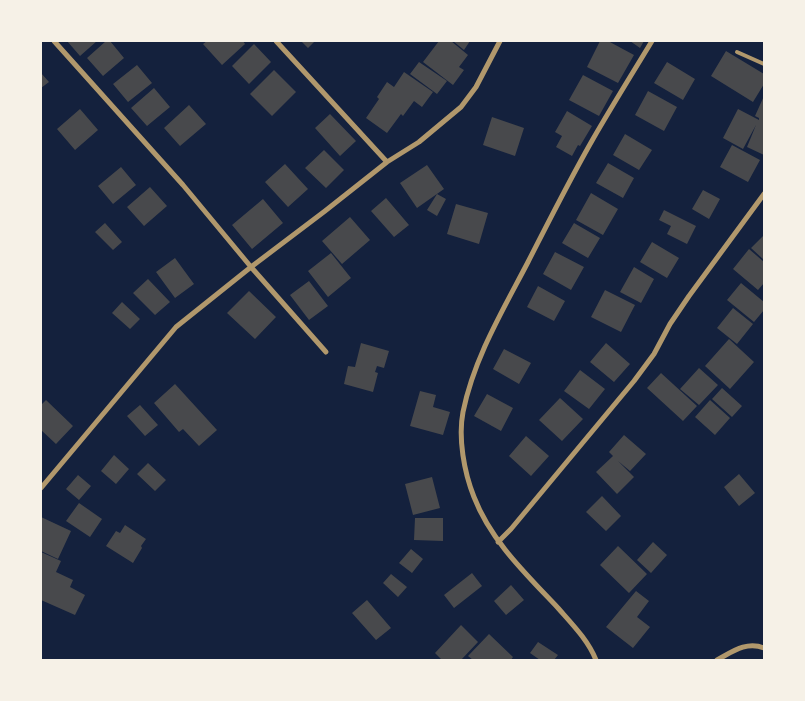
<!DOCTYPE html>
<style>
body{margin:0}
#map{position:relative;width:805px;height:701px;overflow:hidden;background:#14213d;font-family:"Times New Roman",serif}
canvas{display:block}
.frame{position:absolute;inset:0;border:42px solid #f6f1e7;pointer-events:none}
</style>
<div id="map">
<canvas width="805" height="701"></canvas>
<div class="frame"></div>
</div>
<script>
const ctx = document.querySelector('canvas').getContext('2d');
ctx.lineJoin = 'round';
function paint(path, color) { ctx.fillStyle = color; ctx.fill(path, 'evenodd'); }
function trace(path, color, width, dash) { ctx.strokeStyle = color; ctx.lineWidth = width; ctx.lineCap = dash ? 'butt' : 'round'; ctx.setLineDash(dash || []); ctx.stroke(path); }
paint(new Path2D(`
 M67,41H97L80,56Z
 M106,41H110L124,58L103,76L87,58Z
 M207,41H243L245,44L222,65L203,44Z
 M301,41H315L308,48Z
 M439,41H451L468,55L459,67L464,70L453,85L423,62Z
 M453,41H470L464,50Z
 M600,41H608L634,55L618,83L587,67Z
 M630,41H644L640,48Z
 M254,44L271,62L249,84L232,66Z
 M726,51L764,74V84L753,102L711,76Z
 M419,62L447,81L437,94L410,74Z
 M667,62L695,79L683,100L654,83Z
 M137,65L152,83L128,102L113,84Z
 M274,70L296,92L272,116L250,94Z
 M404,72L433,92L422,107L414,101L403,116L401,114L387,133L366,118L379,99L377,97L387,82L394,87Z
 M41,73L49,82L41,88Z
 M583,75L613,91L599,116L569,100Z
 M154,88L170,107L147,126L131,108Z
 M648,91L677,107L664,131L635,115Z
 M764,96V155L747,147L756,125L743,149L723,138L738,109L759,120V118L755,116Z
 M189,105L206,124L180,146L164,128Z
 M80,109L98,130L75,150L57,129Z
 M567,111L592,126L580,146L578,145L572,156L556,147L562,136L555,132Z
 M330,114L356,141L340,156L315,128Z
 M492,117L524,128L515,156L483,145Z
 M625,134L652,150L639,170L613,155Z
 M732,145L760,160L748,182L720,167Z
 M324,150L344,170L326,188L305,168Z
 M608,163L634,178L623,198L596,183Z
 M285,164L308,189L288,207L265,182Z
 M427,165L444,189L417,208L400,183Z
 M121,167L136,185L113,204L98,186Z
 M150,187L167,206L144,226L127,207Z
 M703,190L720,199L709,219L692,209Z
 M591,193L618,209L603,235L576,220Z
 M437,194L446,199L437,216L427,210Z
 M386,198L409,225L394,237L371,211Z
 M263,199L283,223L252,249L232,225Z
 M456,204L488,213L479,244L447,234Z
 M664,210L696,226L687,244L667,234L671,226L659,220Z
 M350,217L370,240L342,264L322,241Z
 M105,223L122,242L113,250L95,232Z
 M574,223L600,238L588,258L562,243Z
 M764,235V260L751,248Z
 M652,242L679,258L667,278L640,262Z
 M749,249L764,262V283L758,290L733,269Z
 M555,252L584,267L571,290L543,274Z
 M331,253L351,278L328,297L308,271Z
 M175,258L194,284L175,298L156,272Z
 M634,267L654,279L641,303L620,292Z
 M148,279L170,302L155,315L133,293Z
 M309,281L328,306L309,320L290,295Z
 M741,283L764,302V310L754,322L727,300Z
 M538,286L565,301L554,321L527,307Z
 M605,290L635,305L621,332L591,317Z
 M249,291L276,317L255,339L227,313Z
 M122,302L140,319L130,329L112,313Z
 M733,308L753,324L737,344L717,328Z
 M729,339L754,362L730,389L705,366Z
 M361,343L389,351L384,368L377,366L375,372L378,373L373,392L344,384L348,366L355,367Z
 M606,343L630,364L614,382L590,362Z
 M504,349L531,363L519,384L493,369Z
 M699,368L718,385L699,405L680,389Z
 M580,370L605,389L589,409L564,391Z
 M661,373L697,406L683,421L647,388Z
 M175,384L217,430L199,446L183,429L179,432L154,403Z
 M722,388L742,406L732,417L712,399Z
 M420,391L436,395L433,407L450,412L443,435L410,426Z
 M487,394L513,408L501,431L474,416Z
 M560,398L583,419L562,441L539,420Z
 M46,400L73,426L56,444L41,430V405Z
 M710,400L730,418L715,435L695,417Z
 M140,405L158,425L145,436L127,416Z
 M624,435L646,454L630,471L618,461L634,477L617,494L596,472L613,456L609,452Z
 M526,436L549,456L531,476L509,456Z
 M114,455L129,469L116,484L101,471Z
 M148,463L166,480L155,491L137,474Z
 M739,474L755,493L739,506L724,487Z
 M78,475L91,486L79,500L66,489Z
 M432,477L440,508L413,515L405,484Z
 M602,496L621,516L606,531L586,512Z
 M79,503L102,519L90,537L66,521Z
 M41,517L71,531L58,559L41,551Z
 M415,518H443V541L414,540Z
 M125,525L146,539L141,546L142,548L133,563L106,546L116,531L120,533Z
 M653,542L667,555L651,573L637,560Z
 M618,546L647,574L629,593L600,565Z
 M411,549L423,559L412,573L399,563Z
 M41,552L61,561L56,572L73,580L70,587L85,595L75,615L41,600Z
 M472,573L482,586L454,608L444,595Z
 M391,574L407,587L398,597L383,583Z
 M511,585L524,600L506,615L494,601Z
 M636,591L649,601L637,617L650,627L633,648L606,627Z
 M367,600L391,628L376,640L352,613Z
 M461,625L478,642L461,660H442L435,653Z
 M489,634L513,657L511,660H473L468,656Z
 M538,642L558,655L554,660H540L530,653Z`), '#48494c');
trace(new Path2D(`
 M737,52L764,64`), '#b1986c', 4);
trace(new Path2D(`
 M54,41L183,185L251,267L326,352
 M276,41L387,162
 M41,488L176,327L251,267L325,211L387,162L419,142L461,107L476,87L500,41
 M498,542L511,529L634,381L654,354L670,324L689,296L764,194
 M596,660C588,640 572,624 558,608C526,574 491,541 474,497C464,472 458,438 463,412C474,358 503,310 528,262C549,221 570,179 593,139C612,106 632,74 652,41
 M717,660C732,652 746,641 764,648`), '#b1986c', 5);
</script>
